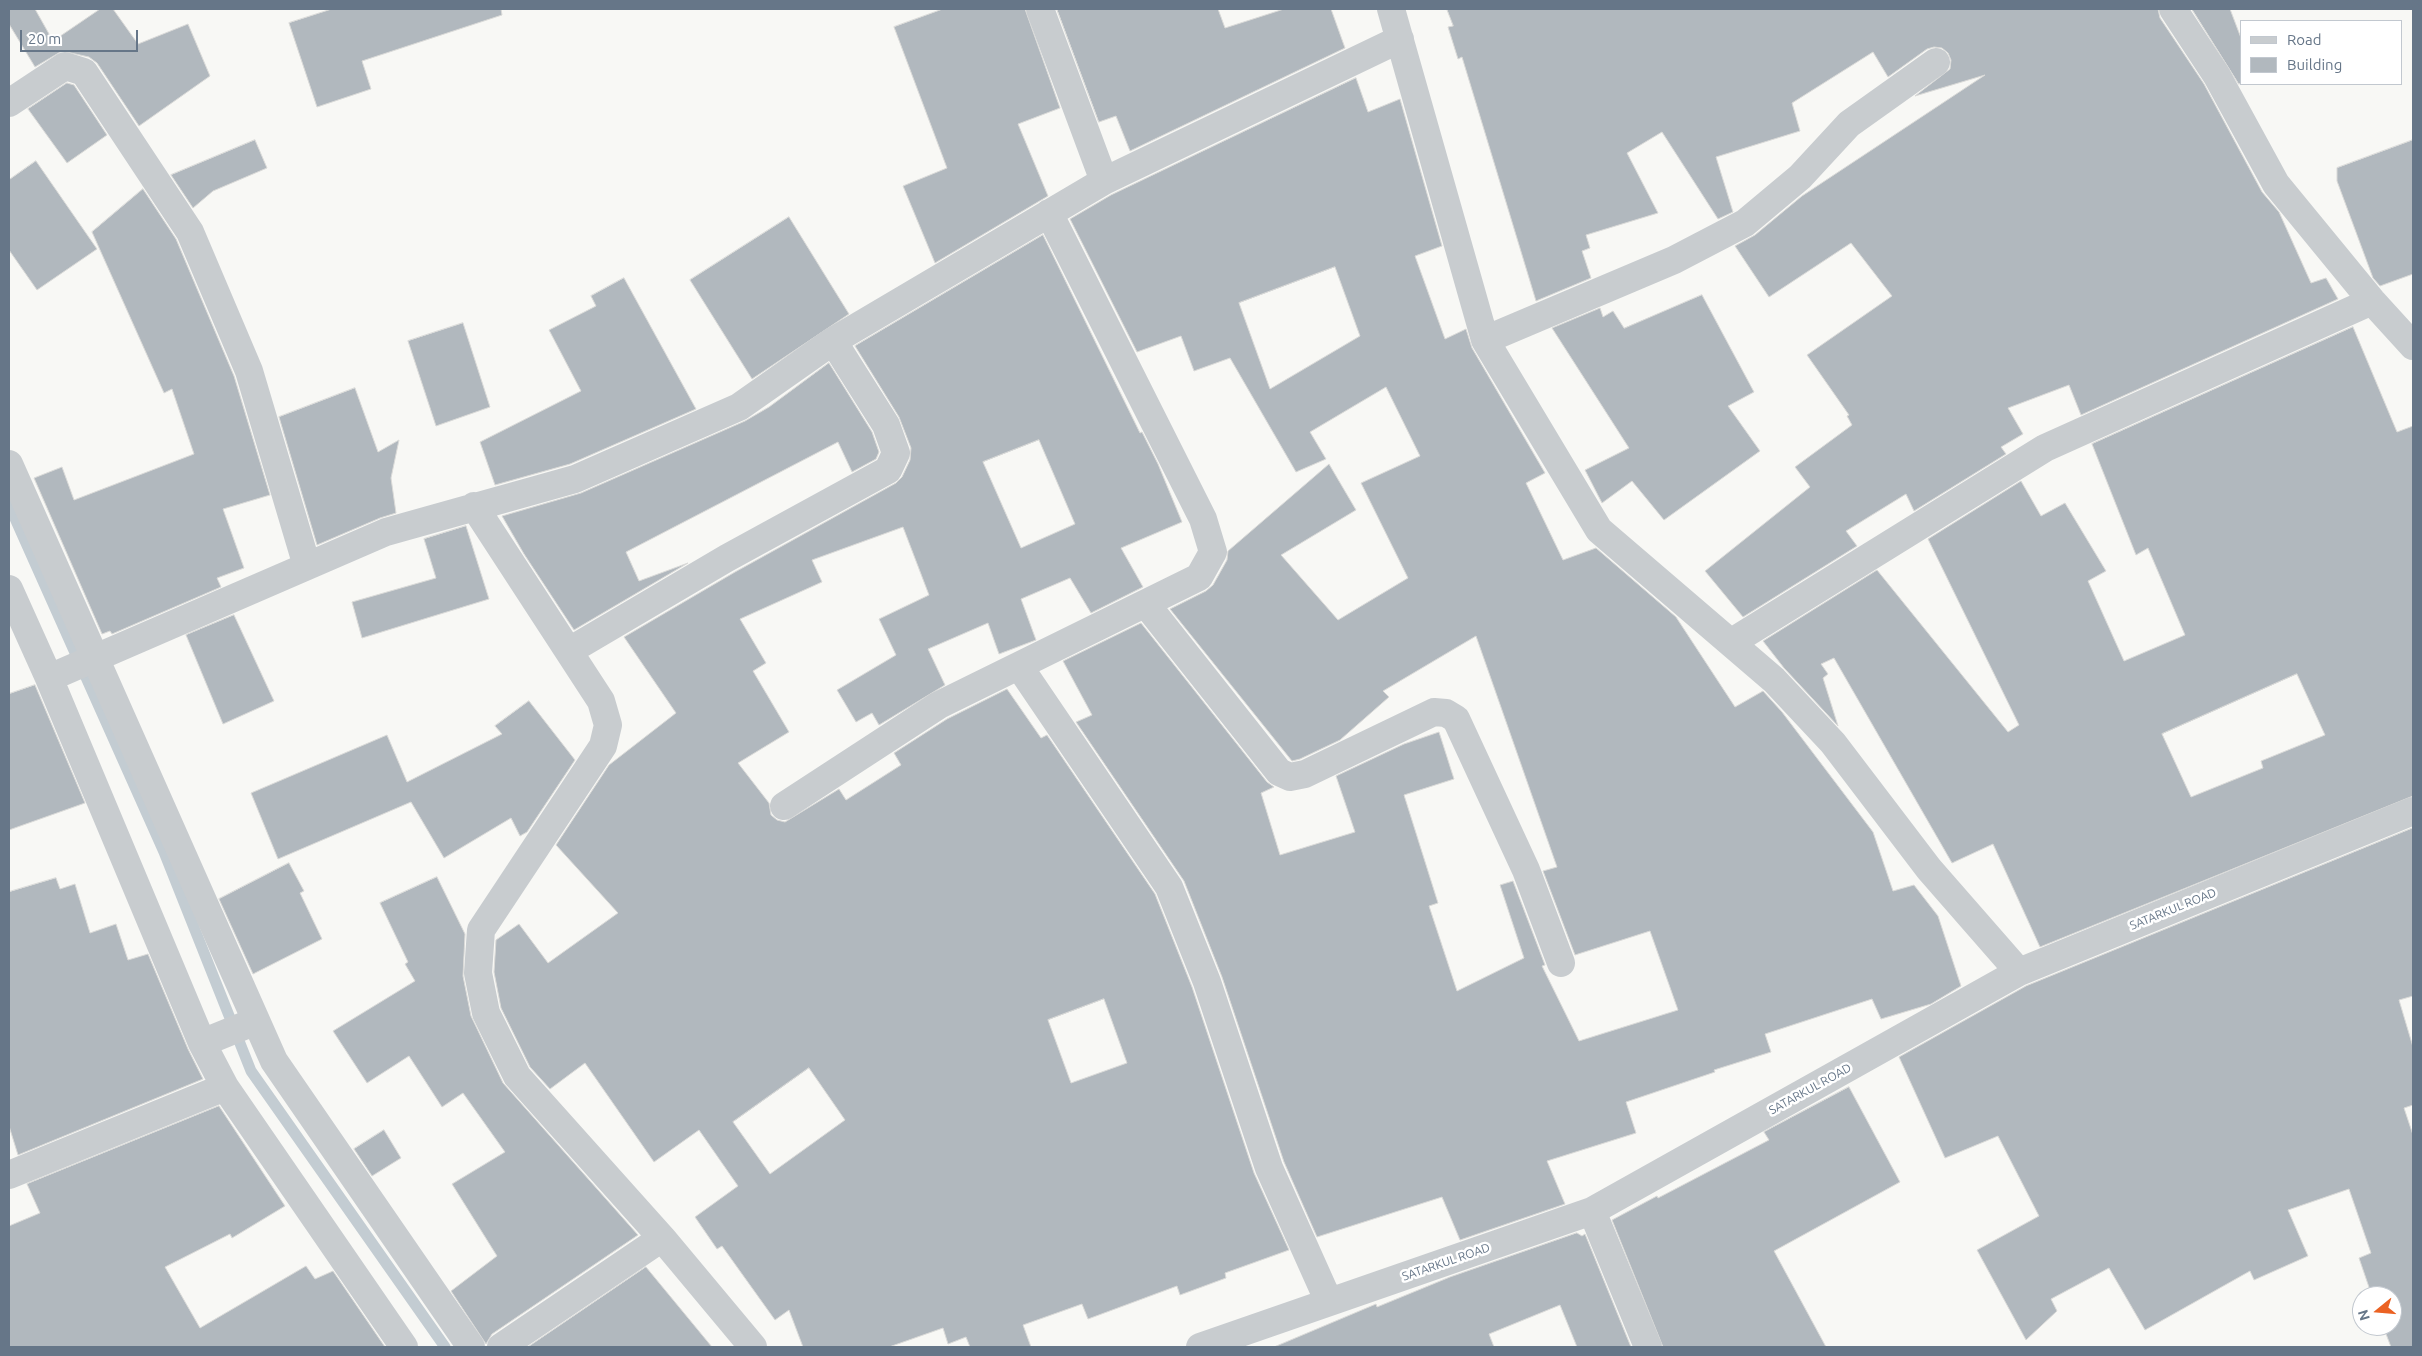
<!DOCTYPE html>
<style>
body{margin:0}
#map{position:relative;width:2422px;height:1356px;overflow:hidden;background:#f8f8f5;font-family:Ubuntu,sans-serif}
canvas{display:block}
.frame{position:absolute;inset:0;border:10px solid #667688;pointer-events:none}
.legend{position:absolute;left:2240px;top:20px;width:162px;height:65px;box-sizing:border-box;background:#fff;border:1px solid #c2c8cf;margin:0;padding:6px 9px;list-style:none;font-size:15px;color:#667688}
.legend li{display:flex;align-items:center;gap:10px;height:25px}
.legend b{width:25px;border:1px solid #c2c8cf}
.north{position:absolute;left:2352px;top:1286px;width:50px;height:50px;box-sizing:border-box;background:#fff;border:1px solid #c2c8cf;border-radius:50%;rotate:253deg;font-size:14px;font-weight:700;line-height:20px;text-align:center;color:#667688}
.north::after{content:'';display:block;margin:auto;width:18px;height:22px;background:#eb6223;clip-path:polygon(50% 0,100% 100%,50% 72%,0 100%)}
.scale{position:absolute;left:20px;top:30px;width:118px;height:22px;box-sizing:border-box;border:2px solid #667688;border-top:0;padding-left:6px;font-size:15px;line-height:18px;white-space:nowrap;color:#667688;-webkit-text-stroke:4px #fff;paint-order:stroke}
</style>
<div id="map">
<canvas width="2422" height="1356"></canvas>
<div class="frame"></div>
<ul class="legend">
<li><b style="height:6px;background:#c8cccf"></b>Road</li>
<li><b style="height:14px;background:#b1b8be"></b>Building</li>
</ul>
<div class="north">N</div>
<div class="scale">20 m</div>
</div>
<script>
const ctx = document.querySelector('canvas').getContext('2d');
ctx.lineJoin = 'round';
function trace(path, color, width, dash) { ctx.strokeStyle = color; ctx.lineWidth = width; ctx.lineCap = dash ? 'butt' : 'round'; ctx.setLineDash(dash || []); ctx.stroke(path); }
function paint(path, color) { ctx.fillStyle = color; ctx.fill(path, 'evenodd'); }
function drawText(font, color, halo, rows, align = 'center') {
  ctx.font = font + ' Ubuntu,sans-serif'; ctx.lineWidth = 5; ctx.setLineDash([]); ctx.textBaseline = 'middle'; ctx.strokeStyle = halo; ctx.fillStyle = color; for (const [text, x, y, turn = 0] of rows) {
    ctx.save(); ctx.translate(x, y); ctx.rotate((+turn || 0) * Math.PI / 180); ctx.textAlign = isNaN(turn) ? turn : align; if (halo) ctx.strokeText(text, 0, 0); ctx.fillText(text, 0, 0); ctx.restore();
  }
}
trace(new Path2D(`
 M9,505L164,852L251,1071L445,1347`), '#c3ccd2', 11);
const building = new Path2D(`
 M9,9H35L53,41L100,9H113L138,44L188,24L210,76L139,126L97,63L89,57L62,51L35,67L9,24Z
 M332,9H501L502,15L362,61L371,89L317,107L289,23Z
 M943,9H1025L1060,108L1018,124L1048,196L935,263L903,186L947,168L894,27Z
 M1057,9H1218L1225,28L1284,9H1331L1345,48L1130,151L1116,116L1099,122Z
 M1447,9H2158L2160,18L2204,84L2262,192L2279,212L2311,283L2326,278L2338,299L2081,415L2069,385L2008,408L2023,434L2001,447L2006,454L1914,511L1906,494L1846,531L1857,546L1743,617L1705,571L1810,487L1795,467L1852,425L1847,416L1849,415L1807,355L1892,296L1851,243L1769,297L1735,246L1755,235L1802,196L1985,75L1915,96L1950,69L1951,60L1948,53L1942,48L1934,47L1927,49L1888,77L1873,52L1792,103L1800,131L1716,157L1733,212L1718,219L1662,132L1627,153L1658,213L1586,235L1590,248L1582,251L1591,278L1536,301L1462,57L1458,59L1448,27L1453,26Z
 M2192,9H2230L2241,38V83L2239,84Z
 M1356,78L1368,112L1400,99L1442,246L1415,256L1445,339L1466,329L1472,348L1545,473L1526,483L1563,560L1596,548L1676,617L1735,707L1763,691L1782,712L1873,832L1893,891L1914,885L1938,916L1961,986L1931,1004L1881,1019L1872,999L1765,1034L1771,1052L1714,1070L1715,1072L1626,1102L1636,1133L1547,1161L1565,1204L1460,1240L1442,1197L1317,1237L1284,1162L1222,977L1184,881L1076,722L1092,715L1063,661L1141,623L1267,782L1274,787L1261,793L1280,855L1355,832L1336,776L1404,744L1439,732L1454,779L1404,795L1438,903L1429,906L1457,991L1524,958L1500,885L1513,881L1545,965L1542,966L1579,1041L1678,1010L1650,931L1575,955L1543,871L1557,867L1476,636L1383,691L1389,697L1340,740L1300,759L1292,761L1170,609L1206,591L1213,585L1227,560L1228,551L1329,464L1356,510L1281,555L1338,620L1408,578L1361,483L1420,456L1386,387L1310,432L1326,459L1296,472L1230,358L1194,371L1181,336L1137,352L1070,219L1111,195ZM1335,267L1360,336L1270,389L1239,303Z
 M67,83L74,85L107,135L67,163L28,109Z
 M255,140L267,168L213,191L193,208L171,175Z
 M2413,140V274L2380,286L2373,278L2337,181V168Z
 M36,161L97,249L37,290L9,250V180Z
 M143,189L176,239L234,376L270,495L223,509L244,568L217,578L221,587L112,634L110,631L102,634L34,478L62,467L74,500L194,454L172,389L164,393L92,232Z
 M789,217L849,314L752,379L690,280Z
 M1043,235L1140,433L1142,432L1158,464L1182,522L1121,548L1143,587L1091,613L1070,578L1021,599L1036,640L999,654L988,623L928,649L945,685L879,725L872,713L856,722L837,690L896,655L879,619L929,595L903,527L812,560L822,582L740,619L766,663L753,671L789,732L738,763L769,803L771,815L777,820L785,822L839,789L846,800L901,765L894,753L947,719L1007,689L1041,738L1047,735L1155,894L1192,987L1254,1173L1289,1250L1225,1273L1226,1278L1180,1295L1177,1286L1088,1319L1082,1304L1023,1325L1031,1347H970L966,1337L948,1344L943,1328L889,1347H803L789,1310L775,1320L722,1246L717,1249L695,1217L738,1186L699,1130L654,1162L585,1063L550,1089L530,1067L501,1008L494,972L496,940L519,924L548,963L618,913L556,845L609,765L676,713L624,637L735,572L896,483L902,477L910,460L911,448L899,417L855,346ZM1039,440L1075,524L1021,548L983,462ZM1104,999L1127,1063L1071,1083L1048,1020ZM809,1068L845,1120L770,1174L733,1122Z
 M624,278L696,409L570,464L495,485L480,442L581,391L549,330L596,306L591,296Z
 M1702,295L1754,392L1728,406L1760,451L1664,520L1632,481L1602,503L1585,470L1629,448L1552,328L1600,308L1603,317L1613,311L1624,328Z
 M463,323L490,407L436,426L408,341Z
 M2353,327L2397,432L2413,426V796L2040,947L1993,844L1952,863L1834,658L1821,664L1828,674L1823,678L1838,726L1784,668L1763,641L1877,570L2008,732L2019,725L1928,539L2021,481L2041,516L2065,503L2106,571L2088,581L2124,661L2185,635L2148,548L2136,555L2092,444ZM2297,674L2325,735L2261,761L2263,768L2191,797L2162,734Z
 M829,363L872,432L879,452L876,459L852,472L838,442L626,552L639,581L688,563L574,630L524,554L502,516L581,493L745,421L769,407Z
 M355,388L378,452L399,440L391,478L396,513L380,518L317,545L279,417Z
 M466,526L489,599L362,638L352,602L436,578L424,539Z
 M234,615L274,701L223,724L186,635Z
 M35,685L85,803L9,830V694Z
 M529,701L575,760L527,832L520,836L511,818L444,858L411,802L278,859L251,793L387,735L407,782L502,734L495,726Z
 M2413,828V996L2399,1000L2413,1047V1105L2404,1108L2413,1135V1347H2391L2383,1326H2392V1296H2372L2359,1258L2371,1253L2349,1189L2288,1210L2308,1256L2254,1280L2250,1271L2145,1330L2109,1268L2051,1299L2057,1311L2026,1340L1977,1250L2039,1216L1998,1136L1945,1158L1899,1057L2026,986Z
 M289,863L304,891L300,893L322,939L253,974L219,899Z
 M437,877L465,934L463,976L471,1016L503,1083L638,1235L492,1334L486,1344L451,1291L497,1256L452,1184L505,1152L463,1093L442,1107L409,1056L367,1083L333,1031L415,981L405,964L408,962L380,903Z
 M56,878L60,889L75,884L90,933L116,924L128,960L148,954L188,1049L203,1079L18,1155L9,1126V892Z
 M1849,1087L1900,1182L1774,1251L1826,1347H1663L1612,1220L1657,1196L1658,1198L1769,1140L1764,1132Z
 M219,1106L285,1206L232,1238L230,1234L165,1267L200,1328L306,1266L315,1279L333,1271L385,1347H9V1226L40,1213L27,1184Z
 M384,1130L401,1158L372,1176L354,1149Z
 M1577,1233L1582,1236L1585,1234L1631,1347H1577L1560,1305L1489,1334L1494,1347H1274L1376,1304L1377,1307L1450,1277Z
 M646,1267L712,1347H528Z`);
paint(building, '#b1b8be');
trace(building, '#dadad8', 1);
trace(new Path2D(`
 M1040,9L1104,181
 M1391,9L1485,340L1599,530L1774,680L1833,743L1929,869L2019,972
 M2173,9L2217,76L2276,184L2372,301L2413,346
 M9,103L65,66L84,72L190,232L249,371L307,566
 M1485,340L1674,260L1745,223L1800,177L1849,124L1936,62
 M9,464L274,1061L471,1347
 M474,506L601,701L608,725L603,746L481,930L478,973L486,1013L517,1076L662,1238L753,1347
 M9,589L49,678L202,1043L225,1087L404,1347
 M1146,604L1279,772L1290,777L1305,774L1434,712L1446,713L1456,719L1526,870L1561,963
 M1732,642L2045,448L2372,301
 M569,651L727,558L888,470L896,453L886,425L833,341
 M1019,666L1169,887L1207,982L1269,1168L1329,1302
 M49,678L386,532L575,479L739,407L833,341L1104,181L1400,39
 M784,806L939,705L1199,577L1213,552L1203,519L1049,213
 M202,1043L256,1021
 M9,1175L225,1087
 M1592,1211L1648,1347
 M501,1347L662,1238
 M1200,1347L1592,1211L2019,972L2413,811`), '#c8cccf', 28);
drawText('12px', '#667688', '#fff', [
 ["SATARKUL ROAD",2173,909,-22],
 ["SATARKUL ROAD",1810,1089,-29],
 ["SATARKUL ROAD",1446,1262,-19]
]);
</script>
